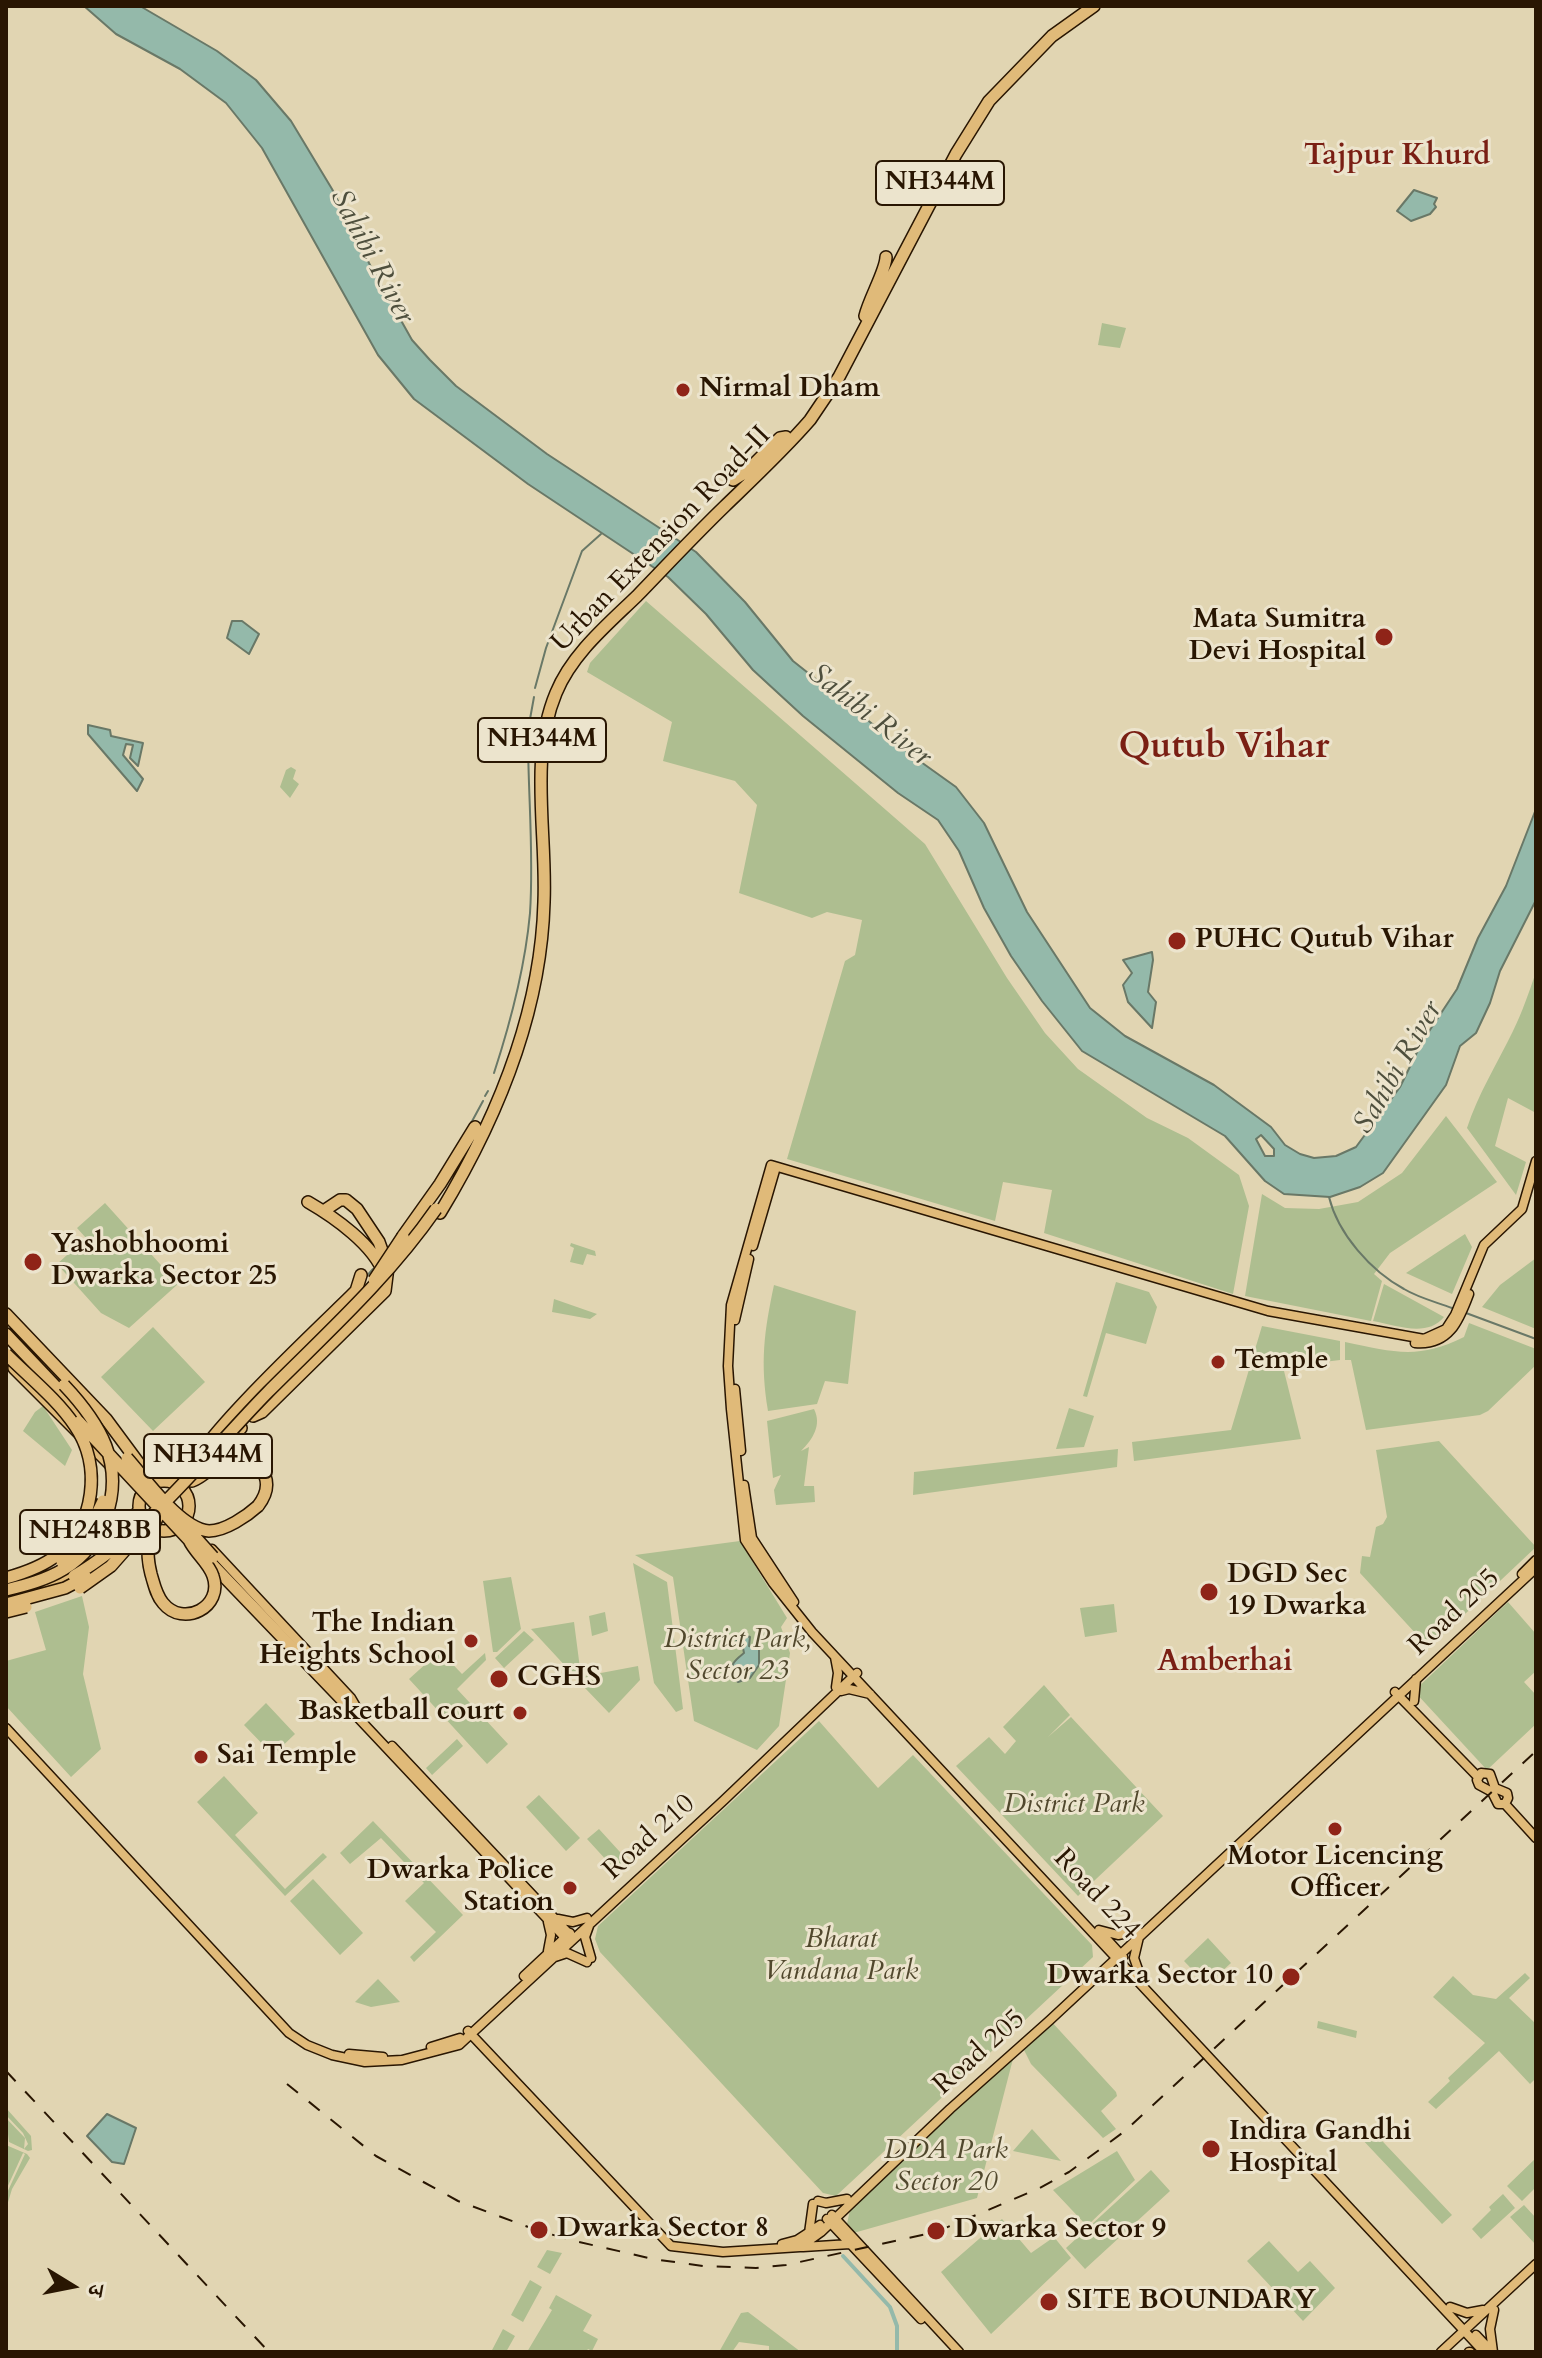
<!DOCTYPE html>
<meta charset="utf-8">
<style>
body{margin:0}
#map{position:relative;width:1542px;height:2358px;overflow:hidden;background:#e1d5b2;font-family:Cardo,"Noto Serif Devanagari",serif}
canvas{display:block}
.frame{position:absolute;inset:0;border:8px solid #291602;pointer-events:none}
.north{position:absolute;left:32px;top:2246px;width:80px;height:80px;-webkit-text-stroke:6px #ece4cd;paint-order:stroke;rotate:100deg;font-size:22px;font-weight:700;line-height:32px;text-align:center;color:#291602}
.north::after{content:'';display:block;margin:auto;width:28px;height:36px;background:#291602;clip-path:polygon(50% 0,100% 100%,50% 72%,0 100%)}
</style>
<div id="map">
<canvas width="1542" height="2358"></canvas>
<div class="frame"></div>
<div class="north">उ</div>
</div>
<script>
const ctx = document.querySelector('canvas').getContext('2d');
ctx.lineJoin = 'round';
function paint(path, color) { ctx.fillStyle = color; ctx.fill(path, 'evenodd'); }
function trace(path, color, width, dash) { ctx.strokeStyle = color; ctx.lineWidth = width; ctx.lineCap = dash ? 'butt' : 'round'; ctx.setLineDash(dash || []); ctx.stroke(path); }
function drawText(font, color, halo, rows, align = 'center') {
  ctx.font = font + ' Cardo,serif'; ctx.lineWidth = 6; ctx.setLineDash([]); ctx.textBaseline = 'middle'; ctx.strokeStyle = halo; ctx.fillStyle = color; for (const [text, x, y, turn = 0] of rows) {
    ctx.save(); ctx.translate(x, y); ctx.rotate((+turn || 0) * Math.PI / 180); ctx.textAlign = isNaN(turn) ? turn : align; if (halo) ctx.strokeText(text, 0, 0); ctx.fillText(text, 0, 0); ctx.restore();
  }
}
paint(new Path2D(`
 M1102,323L1126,328L1120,348L1098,345Z
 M646,601L925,844L1007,978L1045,1033L1078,1069L1147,1118L1188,1138L1239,1175L1249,1206L1233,1294L1044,1233L1052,1190L1003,1182L995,1221L787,1159L845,961L855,955L862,920L827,912L812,918L739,893L757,805L735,781L663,761L672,722L587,672L590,663Z
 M291,767L296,770L293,779L299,784L290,798L280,787L286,770Z
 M1536,972V1113L1508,1098L1495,1146L1526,1162L1516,1195L1467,1128C1478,1094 1497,1064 1513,1031C1522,1013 1529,992 1536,972Z
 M1446,1116L1497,1182L1390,1253L1374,1274L1382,1281L1371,1321L1245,1296L1262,1194L1285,1208L1319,1209L1358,1202L1402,1173Z
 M105,1203L178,1284L129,1328L101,1313L57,1264L86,1238L77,1228Z
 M1465,1234L1472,1247L1452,1294L1406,1273Z
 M571,1243L595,1251L596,1256L587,1254L583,1265L570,1262L574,1248L570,1246Z
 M1536,1258V1329L1482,1307L1500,1285Z
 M1116,1282L1149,1292L1157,1307L1146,1344L1106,1333L1087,1397L1083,1396Z
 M1384,1284L1444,1317C1427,1338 1396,1325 1373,1321Z
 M774,1285L856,1311L848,1384L825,1381L817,1404L768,1411C760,1362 764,1332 774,1285Z
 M554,1299L597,1314L590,1319L552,1312Z
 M1469,1323L1536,1349V1365L1488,1411L1480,1415L1366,1430L1351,1360H1345V1342C1394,1352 1418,1360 1464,1337Z
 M1262,1326L1340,1341V1360L1283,1367L1301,1439L1134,1461L1132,1442L1231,1430Z
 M153,1327L205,1382L153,1431L101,1377Z
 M43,1406L72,1450L65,1466L23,1431L35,1412Z
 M1069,1408L1094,1416L1084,1447L1056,1449Z
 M814,1409C822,1425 813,1439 801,1451L809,1447L804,1486H814L815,1502L776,1505L774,1490L781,1475L773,1478L767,1421Z
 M1439,1441L1536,1547L1429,1648L1360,1573L1362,1556L1370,1557L1376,1527L1383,1524L1387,1517L1376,1450Z
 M1118,1449L1117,1467L913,1495L914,1472Z
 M740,1541L787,1618L781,1627L790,1653L779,1726L757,1750L694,1721L673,1577L635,1555Z
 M633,1563L667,1582L683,1709L676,1712L654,1683Z
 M511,1577L521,1629L497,1652H493L483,1581Z
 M82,1596L89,1627L83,1674L101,1749L71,1777L6,1706V1661L46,1650L35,1612Z
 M1508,1602L1536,1634V1671L1524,1682L1536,1695V1724L1487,1770L1414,1691Z
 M1114,1604L1117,1632L1085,1637L1080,1608Z
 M605,1612L608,1631L592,1636L589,1616Z
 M574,1622L582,1684L531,1629Z
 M524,1631L534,1640L504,1668L495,1658Z
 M440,1651L462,1674L485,1653L486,1660L457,1689L508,1744L487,1764L409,1679Z
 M638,1666L640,1680L609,1713L584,1687L587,1684L585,1676Z
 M1044,1685L1070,1715L1048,1737L1071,1717L1163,1816L1078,1896L956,1766L989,1737L1005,1754L1016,1741L1003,1727Z
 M266,1703L295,1734L273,1755L244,1725Z
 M819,1721L878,1788L913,1755L1092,1945L1093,1957L836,2196L823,2193L600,1952L595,1939L598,1926Z
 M457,1739L463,1746L432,1775L426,1768Z
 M224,1776L258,1813L235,1835L285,1889L323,1853L327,1857L285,1896L197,1802Z
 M539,1795L580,1838L566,1851L526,1807Z
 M373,1821L463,1915L414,1962L410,1957L436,1932L405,1901L424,1883L381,1838L350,1864L340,1853Z
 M599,1829L630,1863L619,1874L587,1839Z
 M313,1879L363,1933L340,1955L290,1901Z
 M1208,1938L1231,1963L1207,1985L1184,1961Z
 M1525,1973L1530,1978L1509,1998L1536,2024V2078L1530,2084L1499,2051L1436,2109L1428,2102L1450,2081L1448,2078L1485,2043L1433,1997L1453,1976L1473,1995L1496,1999Z
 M378,1979L400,2002L371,2007L355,2002Z
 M1050,2020L1116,2092L1117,2096L1101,2111L1116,2129L1103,2138L1031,2064L1022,2046Z
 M1318,2021L1357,2031L1356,2038L1317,2028Z
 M1014,2055L977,2198L850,2234L847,2224L852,2200Z
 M6,2108L31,2136L32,2150L28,2151L9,2142L6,2118L25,2138L24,2149L28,2144L23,2133L6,2115Z
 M1369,2127L1452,2215L1442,2224L1359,2136Z
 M1032,2129L1061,2161L1013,2151Z
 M6,2145L27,2154L30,2158L12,2189L6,2209V2195L25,2154L23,2153L6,2190Z
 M1117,2151L1135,2180L1087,2226L1053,2190Z
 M1536,2158V2187L1522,2201L1507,2186Z
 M1151,2170L1170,2191L1085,2269L1066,2248Z
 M1503,2194L1515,2208L1481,2239L1472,2229L1491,2210L1489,2207Z
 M1524,2205L1536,2218V2245L1510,2217Z
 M1002,2219L1031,2253L1054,2237L1071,2258L991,2334L941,2272Z
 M1269,2241L1298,2272L1310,2261L1335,2288L1303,2321L1247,2261Z
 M547,2250L562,2253L550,2274L537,2267Z
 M530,2280L542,2287L523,2322L511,2315Z
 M556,2295L592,2315L583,2331L598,2339L592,2351L588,2349L586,2352H527L552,2310L549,2308Z
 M748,2312L801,2352H769V2346L739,2342L732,2352H719L741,2313Z
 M503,2329L515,2336L506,2352H491Z`), '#aebe90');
const water = new Path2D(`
 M84,6H140L217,51L256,80L291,121L332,189L371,267L412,340L430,360L456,386L547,454L696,552L745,602L793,661L914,757L956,787L984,823L1027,912L1090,1008L1125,1036L1214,1085L1271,1127L1285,1145L1300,1154L1314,1158L1336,1156L1356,1147L1400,1087L1422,1042L1457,989L1478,938L1506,886L1536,809V900L1500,971L1490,1003L1476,1033L1460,1046L1446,1085L1383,1173L1360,1187L1330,1197L1284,1194L1265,1181L1225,1136L1082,1051L1042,1001L1011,956L984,908L959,851L938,820L898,793L803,716L753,670L706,614L668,577L528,484L414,399L378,355L262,148L226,103L180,69L116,34ZM1261,1135L1274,1149V1156H1265L1256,1139Z
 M1414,190L1437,198L1434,204L1436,207L1430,214L1411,221L1397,211Z
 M232,621H242L259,634L249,654L227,638Z
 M88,725L110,730L111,736L143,743L138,766L130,758L133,745L126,744L123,755L143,779L137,791L88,734Z
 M1152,952L1153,960L1148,992L1156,1002L1152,1028L1128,1002L1123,985L1132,973L1123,960Z
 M744,1635L750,1637L749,1646L759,1649V1665L750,1678L738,1682L734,1678C729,1664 734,1661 744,1653L743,1648L736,1642L738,1637Z
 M107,2114L136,2128L124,2164L112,2162L87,2136Z`);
paint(water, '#94b9aa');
trace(water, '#697867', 2);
trace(new Path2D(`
 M535,688L546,648L582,551L601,534
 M528,730L534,697
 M494,1073C511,1021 525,968 530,913C534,854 528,795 528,736
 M485,1096L488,1091
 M470,1125L483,1101
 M1329,1197C1338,1234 1371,1271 1404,1289C1419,1298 1436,1302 1452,1308
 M365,1278L373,1269
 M1466,1313L1536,1339
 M167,1478L194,1451
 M100,1538L112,1534L125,1523`), '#697867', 2);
trace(new Path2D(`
 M843,2256L890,2307L897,2326V2352`), '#94b9aa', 4);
const major = new Path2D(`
 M753,1246L776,1167
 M735,1320L749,1259
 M1415,1343C1449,1346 1459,1321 1469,1294
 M735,1389L741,1451
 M744,1485L752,1538L794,1602
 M212,1549L351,1698L358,1710
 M1522,1574L1536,1560
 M835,1657L838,1673L836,1687
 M841,1691L849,1689L870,1694
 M1395,1692L1478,1777
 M1414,1701L1416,1679
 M348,1707L569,1942
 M6,1728L289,2033L307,2045L332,2055L365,2062L402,2060L459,2045L723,1801L857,1673
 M392,1746L572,1937
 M1481,1773L1490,1774L1495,1788L1507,1793L1508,1798L1505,1804H1498L1492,1792L1479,1785L1477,1780Z
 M1505,1804L1536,1838
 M558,1919L573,1922L587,1918
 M548,1922L551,1935L548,1951
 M589,1926L585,1937L591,1958
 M1099,1930L1118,1935L1138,1931
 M1102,1934L1123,1957
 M1139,1937L1134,1958L1140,1975
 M555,1957L567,1953L587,1962
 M524,1976L570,1933
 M468,2031L671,2246L723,2252L800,2247L821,2232L950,2109L1050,2020L1536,1568
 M431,2047L460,2038
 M349,2054L383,2057
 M818,2201L826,2203L847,2199
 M832,2215L959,2352
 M827,2219L921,2319
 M809,2233L813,2204
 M782,2244L797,2240L820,2225
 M803,2247L850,2244
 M1450,2307L1467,2313L1483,2310
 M1476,2335L1492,2352
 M1441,2352L1536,2264
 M1469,2352H1470
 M1484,2352L812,1632L773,1583L745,1540L731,1409L728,1366L731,1305L771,1165L1268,1311L1424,1339L1446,1329L1455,1315L1484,1245L1522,1209L1536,1161
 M1493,2352L1490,2329L1494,2310`);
const highway = new Path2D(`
 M865,316C869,299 886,270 886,257
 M733,480L746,472L780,438L786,437
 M308,1202C334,1217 374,1245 384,1274
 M440,1213C497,1119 541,1014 544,902C547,833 529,757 556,693C572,654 607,625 637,596C666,566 695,535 725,506C754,478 784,450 810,420L839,377L956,154L989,101L1052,36L1094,6
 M403,1236L440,1184L475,1127
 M6,1314L106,1419L146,1473
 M6,1334L76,1408L94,1435
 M14,1368L115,1469
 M253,1416L262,1412L385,1291L388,1267L379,1242L357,1209L346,1200H340L325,1210
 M206,1466L241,1428
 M188,1477C191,1446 326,1321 356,1291L361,1275
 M192,1481C212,1474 223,1447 248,1457C256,1461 263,1468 265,1476C269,1487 265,1497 258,1506
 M139 1506a25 25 0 1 1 50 0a25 25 0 1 1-50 0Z
 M115,1541L126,1531L139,1510
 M206,1558L351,1709
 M6,1598C33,1592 58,1579 82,1565`);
trace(major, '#291602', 11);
trace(highway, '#291602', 14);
trace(major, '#e0ba79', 8);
trace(highway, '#e0ba79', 11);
trace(new Path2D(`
 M6,2071L269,2352
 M287,2084L376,2156L458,2201L539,2231L575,2241L653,2259L703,2266L756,2268L786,2265L936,2232L1040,2188L1069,2172L1125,2131L1536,1751`), '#291602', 2, [14, 14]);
const highwayBridge = new Path2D(`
 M374,1280L403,1236
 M6,1354C28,1376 58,1400 75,1426C102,1466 95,1524 57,1555C42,1567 24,1573 6,1578
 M79,1422L189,1540C195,1553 209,1563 213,1576C224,1607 183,1628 163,1603C156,1595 154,1584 151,1574C145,1550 148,1536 159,1514
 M127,1458C145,1478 180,1529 209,1531C225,1531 247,1516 258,1506
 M188,1529L213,1557
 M62,1562L83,1543L103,1501
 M74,1576C150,1531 206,1455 268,1392C327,1333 388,1278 436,1209
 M80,1588L111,1566L133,1541
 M6,1590C26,1585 46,1580 64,1569C84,1557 98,1539 106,1517C125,1464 100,1423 64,1385
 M6,1604L65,1588L86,1577
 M6,1612L26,1607`);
trace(highwayBridge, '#291602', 14, []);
trace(highwayBridge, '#e0ba79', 11);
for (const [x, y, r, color] of [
 [683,390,8,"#8f2418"],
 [1384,637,10,"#8f2418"],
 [1177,941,10,"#8f2418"],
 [33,1262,10,"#8f2418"],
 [1218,1362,8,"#8f2418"],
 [1209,1592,10,"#8f2418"],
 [471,1641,8,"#8f2418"],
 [499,1679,10,"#8f2418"],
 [520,1713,8,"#8f2418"],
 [201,1757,8,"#8f2418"],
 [1335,1829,8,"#8f2418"],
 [570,1888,8,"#8f2418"],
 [1291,1977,10,"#8f2418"],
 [1211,2149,10,"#8f2418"],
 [539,2230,10,"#8f2418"],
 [936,2231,10,"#8f2418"],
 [1049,2302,10,"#8f2418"]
]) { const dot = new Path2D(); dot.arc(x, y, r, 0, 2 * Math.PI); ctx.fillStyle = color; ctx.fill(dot); trace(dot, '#ece4cd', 3); }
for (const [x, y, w] of [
 [940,183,128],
 [542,740,128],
 [208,1456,128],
 [90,1532,140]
]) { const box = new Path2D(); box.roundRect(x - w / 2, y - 22, w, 44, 6); ctx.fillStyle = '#ece4cd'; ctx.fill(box); trace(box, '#291602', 2); }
drawText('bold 26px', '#291602', null, [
 ["NH344M",940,183],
 ["NH344M",542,740],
 ["NH344M",208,1456],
 ["NH248BB",90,1532]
]);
drawText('bold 28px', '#291602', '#ece4cd', [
 ["Nirmal Dham",699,390],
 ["Mata Sumitra",1366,621,"right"],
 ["Devi Hospital",1366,653,"right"],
 ["PUHC Qutub Vihar",1195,941],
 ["Yashobhoomi",51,1246],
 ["Dwarka Sector 25",51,1278],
 ["Temple",1234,1362],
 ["DGD Sec",1227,1576],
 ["19 Dwarka",1227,1608],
 ["The Indian",455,1625,"right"],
 ["Heights School",455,1657,"right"],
 ["CGHS",517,1679],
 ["Basketball court",504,1713,"right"],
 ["Sai Temple",217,1757],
 ["Motor Licencing",1335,1858,"center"],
 ["Officer",1335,1890,"center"],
 ["Dwarka Police",554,1872,"right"],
 ["Station",554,1904,"right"],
 ["Dwarka Sector 10",1273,1977,"right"],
 ["Indira Gandhi",1229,2133],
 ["Hospital",1229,2165],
 ["Dwarka Sector 8",557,2230],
 ["Dwarka Sector 9",954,2231],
 ["SITE BOUNDARY",1067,2302]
], 'left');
drawText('28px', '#291602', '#ece4cd', [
 ["Urban Extension Road-II",662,540,-46],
 ["Road 205",1455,1613,-43],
 ["Road 210",650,1838,-42],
 ["Road 224",1096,1895,47],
 ["Road 205",980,2053,-42]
]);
drawText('italic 28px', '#51482d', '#ece4cd', [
 ["District Park,",737,1641],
 ["Sector 23",737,1673],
 ["District Park",1074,1806],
 ["Bharat",841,1941],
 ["Vandana Park",841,1973],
 ["DDA Park",946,2152],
 ["Sector 20",946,2184]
]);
drawText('bold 30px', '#7a1f14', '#ece4cd', [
 ["Tajpur Khurd",1397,157],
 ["Amberhai",1225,1663]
]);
drawText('italic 30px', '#4e4f3d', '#ece4cd', [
 ["Sahibi River",371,257,62],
 ["Sahibi River",869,716,38],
 ["Sahibi River",1399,1068,-60]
]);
drawText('bold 36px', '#7a1f14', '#ece4cd', [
 ["Qutub Vihar",1224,749]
]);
</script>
